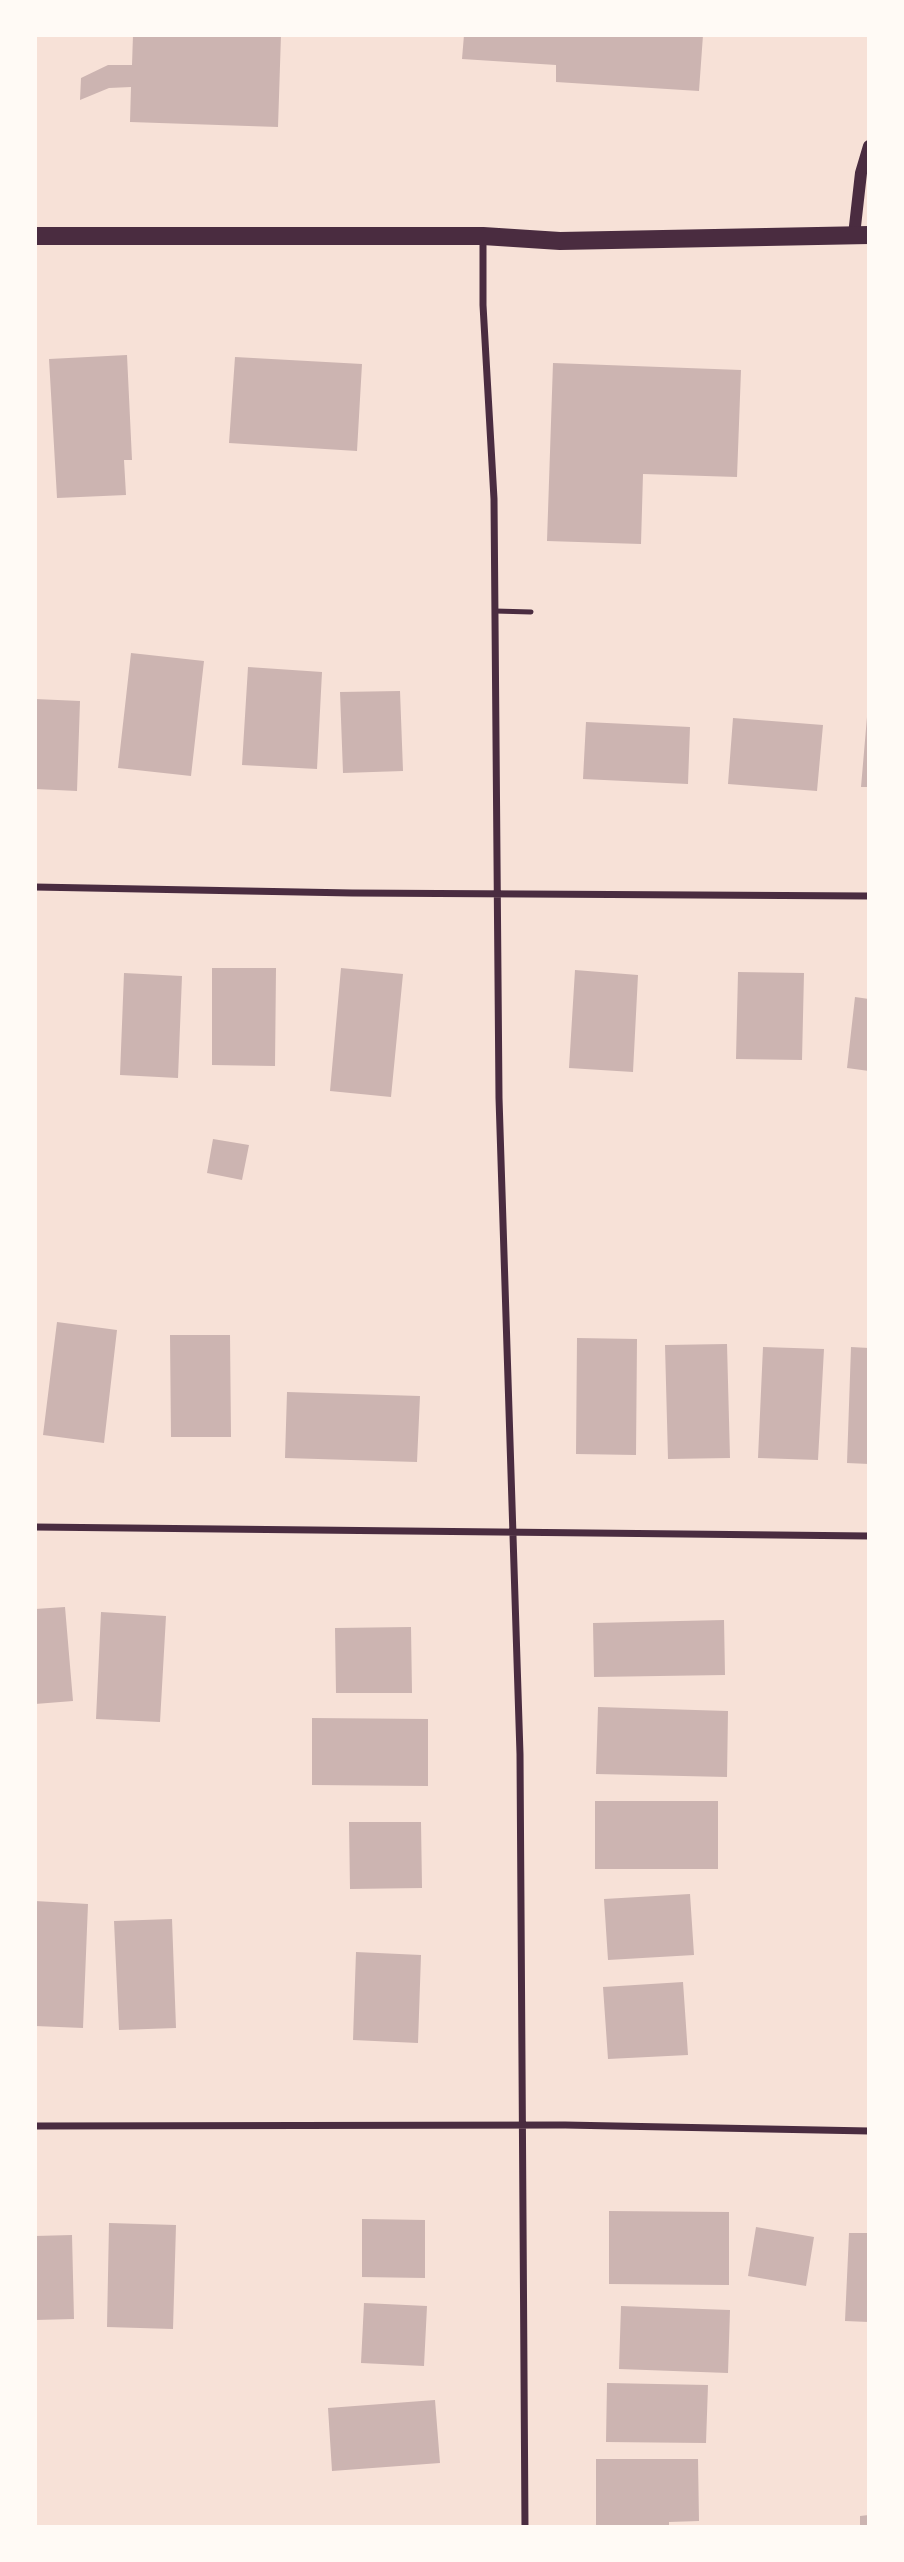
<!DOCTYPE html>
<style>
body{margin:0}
#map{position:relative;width:904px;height:2562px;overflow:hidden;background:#f7e1d7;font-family:"Open Sans",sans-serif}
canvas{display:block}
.frame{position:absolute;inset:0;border:37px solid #fffaf5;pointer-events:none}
</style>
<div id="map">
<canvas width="904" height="2562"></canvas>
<div class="frame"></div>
</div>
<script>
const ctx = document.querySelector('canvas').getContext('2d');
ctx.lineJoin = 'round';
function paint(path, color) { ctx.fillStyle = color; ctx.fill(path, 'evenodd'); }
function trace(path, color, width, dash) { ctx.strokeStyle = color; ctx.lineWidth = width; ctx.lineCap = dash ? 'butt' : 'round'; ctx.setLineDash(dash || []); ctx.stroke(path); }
paint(new Path2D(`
 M133,35H281L278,127L130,122L131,87L109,88L80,100L81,78L108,65H132Z
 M464,35H703L699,91L556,82V65L462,59Z
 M127,355L132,460H124L126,495L57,498L49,359Z
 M235,357L362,364L357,451L229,443Z
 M553,363L741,370L737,477L643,474L641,544L547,541Z
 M131,653L204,661L191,776L118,768Z
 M248,667L322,672L317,769L242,765Z
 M400,691L403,771L343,773L340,692Z
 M35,699L80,701L77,791L35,789Z
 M867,717L869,718V787H861Z
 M733,718L823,725L817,791L728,784Z
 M586,722L690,727L688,784L583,779Z
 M212,968H276L275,1066L212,1065Z
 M341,968L403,974L391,1097L330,1091Z
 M575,970L638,975L633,1072L569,1068Z
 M738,972L804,973L802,1060L736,1059Z
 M124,973L182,976L178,1078L120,1075Z
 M855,997L869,999V1071L847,1068Z
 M213,1139L249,1145L242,1180L207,1173Z
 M57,1322L117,1330L104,1443L43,1435Z
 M170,1335H230L231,1437H171Z
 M577,1338L637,1339L636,1455L576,1454Z
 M727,1344L730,1458L668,1459L665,1345Z
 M763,1347L824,1349L818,1460L758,1458Z
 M851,1347L869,1348V1464L847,1463Z
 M287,1392L420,1396L417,1462L285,1458Z
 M65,1607L73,1701L35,1704V1609Z
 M101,1612L166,1616L160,1722L96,1719Z
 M724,1620L725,1675L594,1677L593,1623Z
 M411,1627L412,1693H336L335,1628Z
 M598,1707L728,1711L727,1777L596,1774Z
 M312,1718L428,1719V1786L312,1785Z
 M595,1801H718V1869H595Z
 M349,1822H421L422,1888L350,1889Z
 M690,1894L694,1955L608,1960L604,1899Z
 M35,1901L88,1904L83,2028L35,2026Z
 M172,1919L176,2028L119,2030L114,1921Z
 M356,1952L421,1955L418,2043L353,2040Z
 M683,1982L688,2055L608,2059L603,1987Z
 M609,2211L729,2212V2285L609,2284Z
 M362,2219L425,2220V2278L362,2277Z
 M109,2223L176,2225L173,2329L107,2327Z
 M756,2227L814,2237L806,2286L748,2276Z
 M849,2233H869V2322L845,2321Z
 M72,2235L74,2319L35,2320V2236Z
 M364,2303L427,2306L424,2366L361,2363Z
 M621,2306L730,2310L728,2373L619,2369Z
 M607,2383L708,2385L706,2443L606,2442Z
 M435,2400L440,2463L332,2471L328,2408Z
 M596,2459H698L699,2521L669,2522V2527H596Z
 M869,2515V2527H860V2516Z`), '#ccb4b1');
trace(new Path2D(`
 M495,611L531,612`), '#4a2c40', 5);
trace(new Path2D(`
 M483,237V305L494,499L499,1098L520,1754L525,2527
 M35,887L352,893L869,896
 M35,1527L869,1536
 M35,2126L565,2125L869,2131`), '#4a2c40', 7);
trace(new Path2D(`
 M854,235L861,173L869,146`), '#4a2c40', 12);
trace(new Path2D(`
 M35,236H483L560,241L869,235`), '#4a2c40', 18);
</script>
